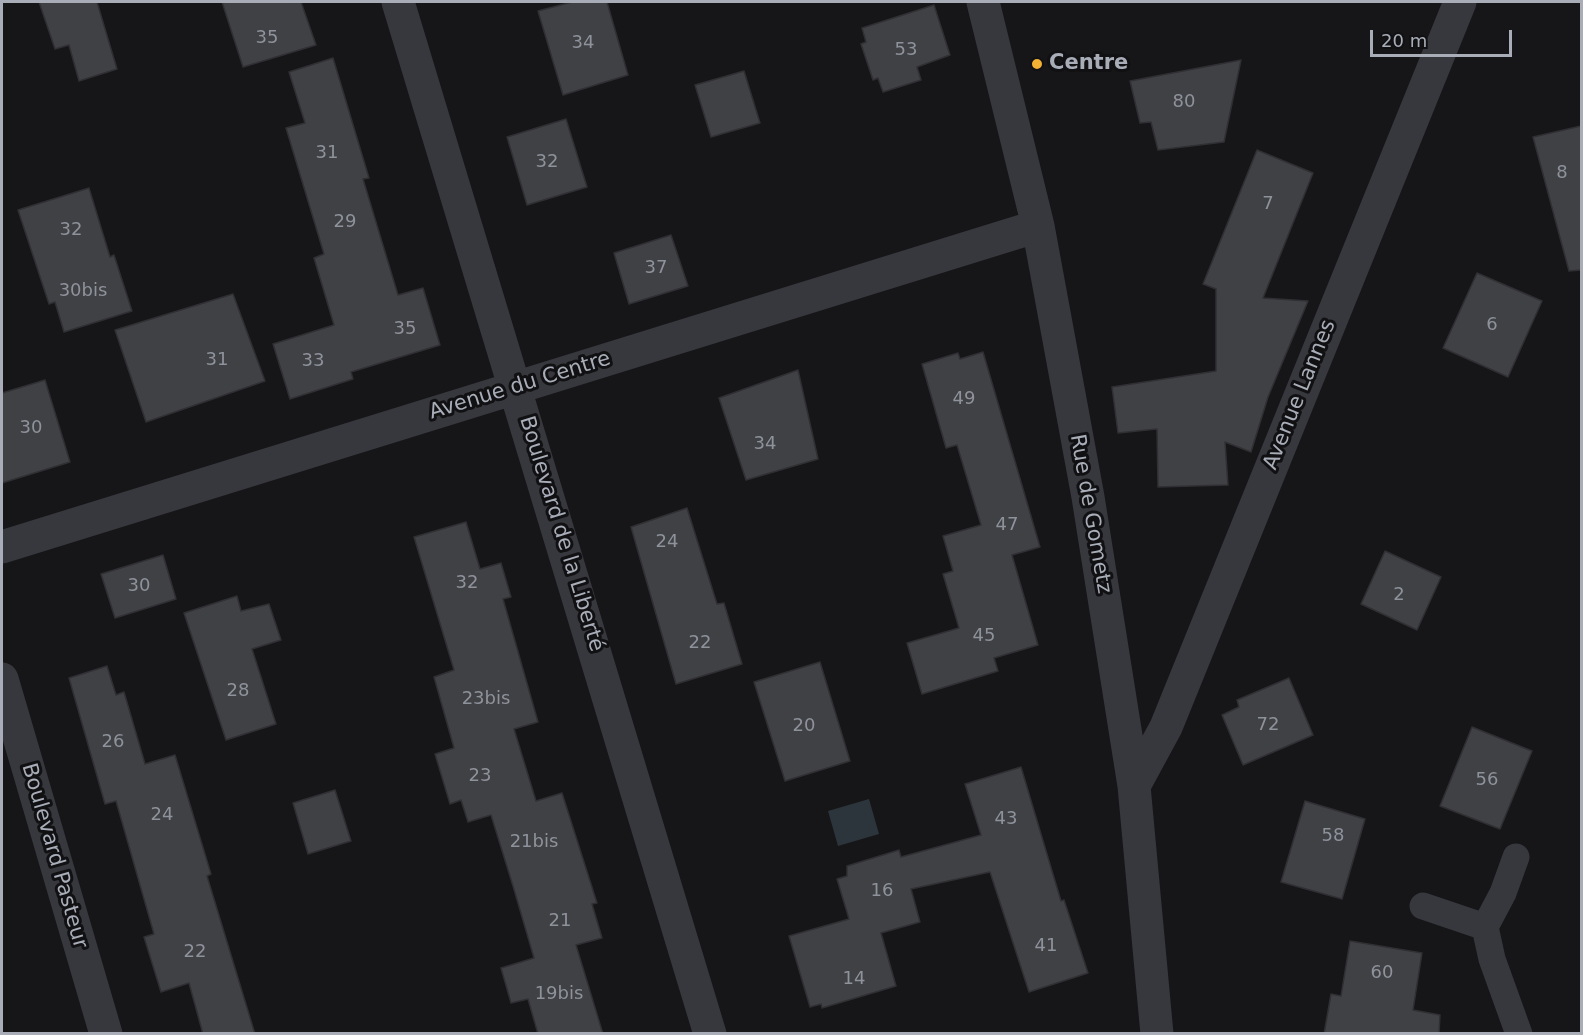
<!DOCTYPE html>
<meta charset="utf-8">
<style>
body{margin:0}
#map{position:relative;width:1583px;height:1035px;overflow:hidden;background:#161618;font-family:"DejaVu Sans",sans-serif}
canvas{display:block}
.frame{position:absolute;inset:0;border:3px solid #a8adb8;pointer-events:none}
.scale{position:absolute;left:1370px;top:30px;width:142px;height:27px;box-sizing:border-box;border:3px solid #a8adb8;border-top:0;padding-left:8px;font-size:18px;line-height:21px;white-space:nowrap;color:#a8adb8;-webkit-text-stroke:4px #111113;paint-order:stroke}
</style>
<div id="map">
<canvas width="1583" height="1035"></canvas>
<div class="frame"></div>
<div class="scale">20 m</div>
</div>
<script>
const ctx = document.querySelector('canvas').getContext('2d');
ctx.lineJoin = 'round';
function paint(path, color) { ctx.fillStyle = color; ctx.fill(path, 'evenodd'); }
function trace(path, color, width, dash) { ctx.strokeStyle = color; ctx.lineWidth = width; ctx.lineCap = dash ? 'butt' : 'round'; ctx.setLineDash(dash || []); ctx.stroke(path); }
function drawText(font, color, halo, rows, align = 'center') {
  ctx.font = font + ' "DejaVu Sans",sans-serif'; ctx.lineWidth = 6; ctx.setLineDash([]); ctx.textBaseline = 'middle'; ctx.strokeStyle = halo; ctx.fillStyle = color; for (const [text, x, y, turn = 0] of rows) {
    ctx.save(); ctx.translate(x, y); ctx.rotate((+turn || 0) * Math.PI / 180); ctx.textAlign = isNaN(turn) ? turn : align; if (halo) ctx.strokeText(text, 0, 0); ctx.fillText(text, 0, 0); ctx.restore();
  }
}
paint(new Path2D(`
 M869,799L879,834L838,846L828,811Z`), '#2c353c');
const building = new Path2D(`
 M39,2H97L117,69L79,81L69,45L55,49Z
 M222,2H301L316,45L243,67Z
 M572,2H607L628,75L563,95L538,11Z
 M934,5L950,55L917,67L921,80L883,92L878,78L873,80L861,44L866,42L862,28Z
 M333,58L369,178L363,179L398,295L423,288L440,345L351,372L353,379L290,399L273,344L334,325L314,258L324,254L286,128L305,123L289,72Z
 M1241,60L1224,142L1158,150L1151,122L1140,123L1130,81Z
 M744,71L760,123L711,137L695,85Z
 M566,119L587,187L527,205L507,137Z
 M1581,126V270L1569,271L1533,137Z
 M1257,150L1313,173L1263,298L1308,301L1268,397L1251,452L1225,442L1228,485L1158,487L1157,429L1118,433L1112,387L1216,371V289L1203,284Z
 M89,188L110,257L114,255L132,311L64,332L55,302L49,304L18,210Z
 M671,235L688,286L629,304L614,253Z
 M1477,273L1542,301L1508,377L1443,348Z
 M233,294L265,381L146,422L115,330Z
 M983,352L1040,547L1012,555L1038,645L994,658L998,671L922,694L907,643L959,628L943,574L953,571L943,536L981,525L957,445L946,448L922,364L958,353L960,359Z
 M798,370L818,459L746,480L719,398Z
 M45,380L70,462L2,483V393Z
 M687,508L717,604L724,603L742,664L676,684L631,527Z
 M466,522L480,569L501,563L511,597L503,599L538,722L514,729L536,801L562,793L597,903L592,904L602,938L576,945L603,1034H538L528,999L511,1003L501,968L534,958L513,886L491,815L468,822L461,800L450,804L435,754L454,748L434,677L454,670L414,537Z
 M1385,551L1441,577L1417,630L1361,604Z
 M163,555L176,599L115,618L101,574Z
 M237,596L241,611L269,604L281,640L252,649L276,724L226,740L184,613Z
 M820,662L850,761L785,781L754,682Z
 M107,666L116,695L124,692L145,764L175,755L211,874L207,876L255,1034H203L189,983L161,992L144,937L154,934L116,801L105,804L69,678Z
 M1289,678L1313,735L1243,765L1222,715L1239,707L1237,700Z
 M1472,727L1532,751L1500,829L1440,806Z
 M1021,767L1061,901L1064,900L1088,973L1029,992L990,872L911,889L920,922L881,933L896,986L822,1008L821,1004L810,1007L789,936L849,919L837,879L847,876V866L899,850L901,857L981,835L965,784Z
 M335,790L351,841L308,854L293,803Z
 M1305,801L1365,819L1342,899L1281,882Z
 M1350,941L1422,953L1413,1010L1440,1015L1439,1034H1324L1331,994L1341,996Z`);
paint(building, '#404145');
trace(building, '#303034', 1.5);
trace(new Path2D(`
 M1516,857L1503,893L1485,927L1492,959L1519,1034
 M1423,906L1485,927`), '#37383d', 27);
trace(new Path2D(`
 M398,2L710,1034
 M983,2L1038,226L1088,497L1134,786L1157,1034
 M2,547L1038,226
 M2,679L106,1034
 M1134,786L1166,727L1460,2`), '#37383d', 33);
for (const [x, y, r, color] of [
 [1037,64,6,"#f2b134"]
]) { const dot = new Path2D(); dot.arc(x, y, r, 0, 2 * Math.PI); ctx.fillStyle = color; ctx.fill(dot); trace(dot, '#111113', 2); }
drawText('18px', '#8e929b', null, [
 ["35",267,38],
 ["34",583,43],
 ["53",906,50],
 ["80",1184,102],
 ["31",327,153],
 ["32",547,162],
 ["8",1562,173],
 ["7",1268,204],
 ["29",345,222],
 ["32",71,230],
 ["37",656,268],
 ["30bis",83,291],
 ["6",1492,325],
 ["35",405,329],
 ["31",217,360],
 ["33",313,361],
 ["49",964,399],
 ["30",31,428],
 ["34",765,444],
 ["47",1007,525],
 ["24",667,542],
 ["32",467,583],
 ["30",139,586],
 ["2",1399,595],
 ["45",984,636],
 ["22",700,643],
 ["28",238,691],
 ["23bis",486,699],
 ["72",1268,725],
 ["20",804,726],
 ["26",113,742],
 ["23",480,776],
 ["56",1487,780],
 ["24",162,815],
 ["43",1006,819],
 ["58",1333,836],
 ["21bis",534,842],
 ["16",882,891],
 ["21",560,921],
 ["41",1046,946],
 ["22",195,952],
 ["60",1382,973],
 ["14",854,979],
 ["19bis",559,994]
]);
drawText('bold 21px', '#a8adb8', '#111113', [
 ["Centre",1049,64]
], 'left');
drawText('21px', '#a8adb8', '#111113', [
 ["Avenue du Centre",520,386,-17],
 ["Avenue Lannes",1300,395,-68],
 ["Rue de Gometz",1090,514,80],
 ["Boulevard de la Liberté",561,534,73],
 ["Boulevard Pasteur",54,856,74]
]);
</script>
